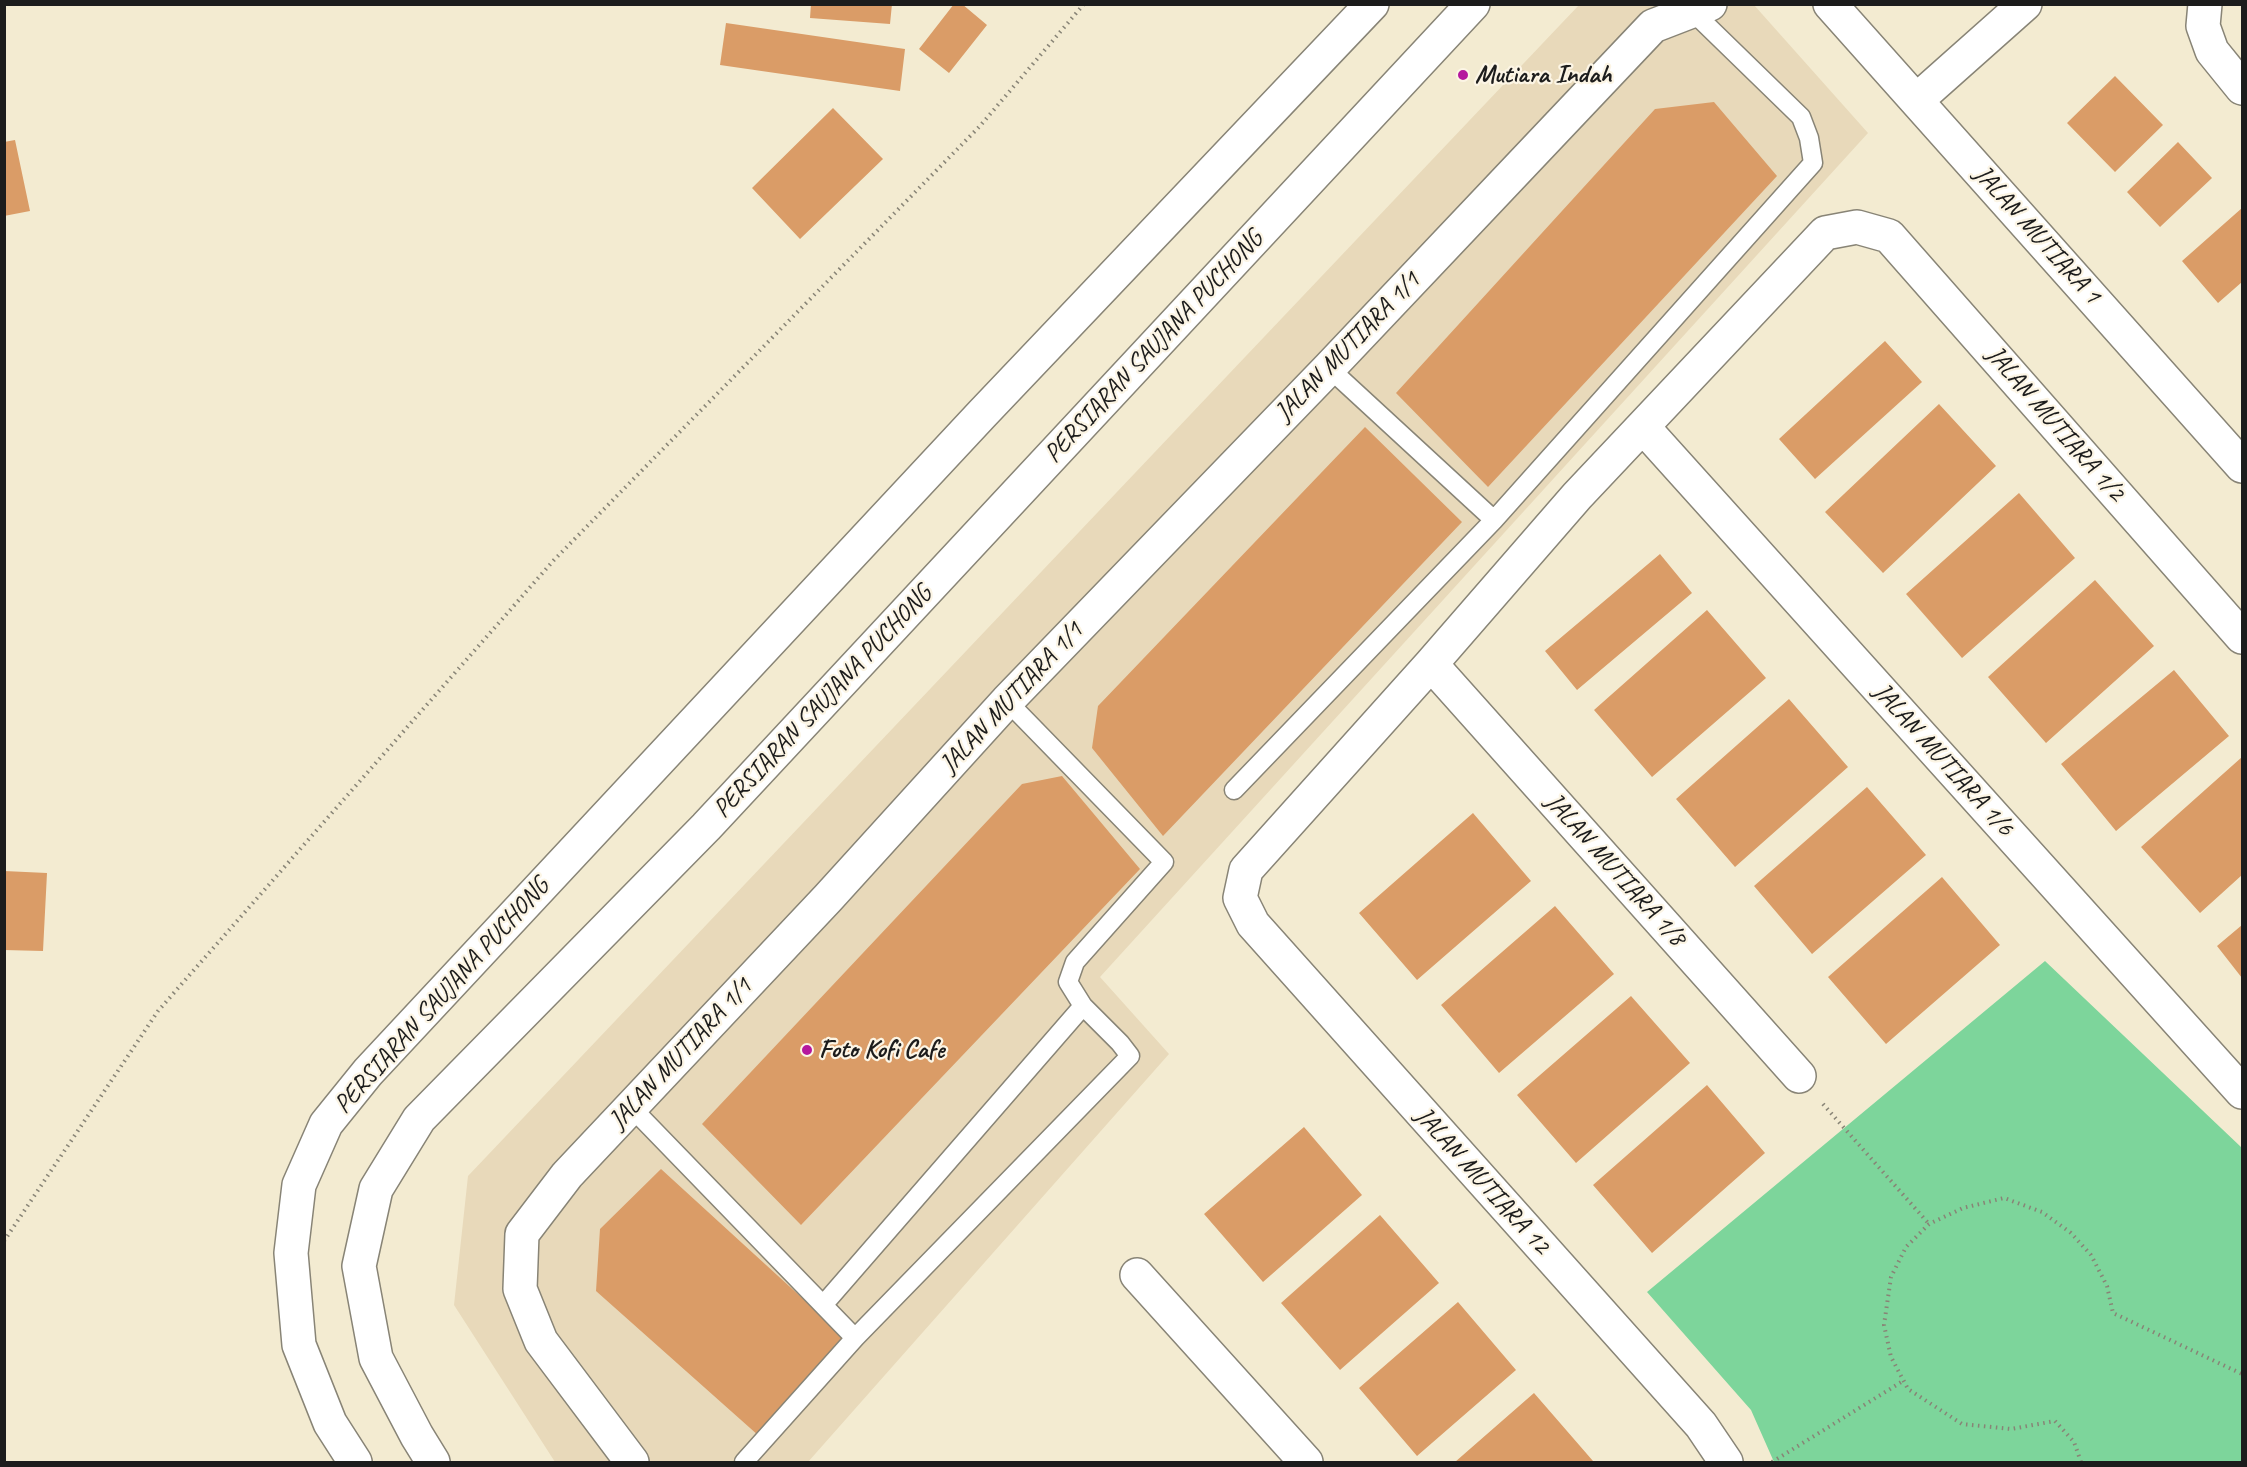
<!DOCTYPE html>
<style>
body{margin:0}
#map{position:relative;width:2247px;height:1467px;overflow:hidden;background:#f3ebd1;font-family:Caveat,sans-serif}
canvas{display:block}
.frame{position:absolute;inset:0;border:6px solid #1c1c1c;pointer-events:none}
</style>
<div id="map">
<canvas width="2247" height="1467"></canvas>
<div class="frame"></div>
</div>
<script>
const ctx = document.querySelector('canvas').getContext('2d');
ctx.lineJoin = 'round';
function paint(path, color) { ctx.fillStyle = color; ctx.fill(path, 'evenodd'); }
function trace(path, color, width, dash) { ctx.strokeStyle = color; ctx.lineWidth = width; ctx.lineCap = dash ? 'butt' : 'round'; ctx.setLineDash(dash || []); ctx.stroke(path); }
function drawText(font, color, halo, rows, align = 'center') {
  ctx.font = font + ' Caveat,sans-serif'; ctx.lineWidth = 4.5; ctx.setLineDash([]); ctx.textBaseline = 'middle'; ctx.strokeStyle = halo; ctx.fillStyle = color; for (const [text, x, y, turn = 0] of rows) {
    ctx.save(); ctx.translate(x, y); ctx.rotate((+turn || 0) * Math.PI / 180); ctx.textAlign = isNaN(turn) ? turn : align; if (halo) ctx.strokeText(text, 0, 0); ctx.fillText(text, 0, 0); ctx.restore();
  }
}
paint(new Path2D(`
 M1579,5H1754L1868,133L1100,977L1169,1054L808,1462H555L454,1305L468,1176Z`), '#e8d9ba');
paint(new Path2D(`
 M2045,961L2241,1147L2242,1151V1462H1774L1751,1410L1647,1292Z`), '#7dd59b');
paint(new Path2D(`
 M811,4H892L890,24L810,18Z
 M954,4H962L987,25L949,73L919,49Z
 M726,23L905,49L900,91L720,65Z
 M2115,76L2163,125L2115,172L2067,123Z
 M1714,102L1777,176L1488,487L1396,393L1655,109Z
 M833,108L883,159L800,239L752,188Z
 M15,140L30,211L4,216V142Z
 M2178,142L2212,178L2160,227L2127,192Z
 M2242,208V282L2218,303L2182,261Z
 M1885,341L1922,382L1815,479L1779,439Z
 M1939,404L1996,466L1883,573L1825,512Z
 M1365,427L1462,522L1163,836L1092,748L1098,706Z
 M2019,493L2075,558L1962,658L1906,594Z
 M1660,554L1692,593L1577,690L1545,651Z
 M2095,580L2154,646L2046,743L1988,677Z
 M1707,610L1766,678L1652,777L1594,710Z
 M2174,670L2229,736L2116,831L2061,764Z
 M1789,699L1848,767L1735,867L1676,799Z
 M2242,757V875L2200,913L2141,847Z
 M1062,776L1140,869L801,1225L702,1124L1022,784Z
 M1867,787L1926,855L1812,954L1754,886Z
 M1473,813L1531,881L1417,980L1359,913Z
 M4,871L47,873L43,951L4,950Z
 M1942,877L2000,945L1886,1044L1828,977Z
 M1555,906L1614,974L1499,1073L1441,1005Z
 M2242,925V978L2217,946Z
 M1631,996L1690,1063L1576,1163L1517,1095Z
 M1707,1085L1765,1153L1652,1253L1593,1185Z
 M1304,1127L1362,1195L1263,1282L1204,1214Z
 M661,1169L847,1339L759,1436L596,1291L600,1229Z
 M1380,1215L1439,1283L1340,1370L1281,1303Z
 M1458,1302L1516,1370L1417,1456L1359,1388Z
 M1534,1393L1593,1461L1591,1462H1455Z`), '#da9c67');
const service = new Path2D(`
 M1329,368L1494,520
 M1234,790L1494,520L1813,163L1809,138L1801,117L1692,11
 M631,1107L855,1338
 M824,1304L1083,1006
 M744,1462L855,1338L1130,1056L1120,1043L1083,1006L1068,982L1075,962L1164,862L1007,701`);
const minor = new Path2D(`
 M1830,4L2242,466
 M2205,4L2203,26L2212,51L2242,88
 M1917,100L2025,4
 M1643,427L2242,1092
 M1431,664L1799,1076
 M1137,1275L1306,1462
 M632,1462L541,1341L520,1289L522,1234L567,1175L828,898L1007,701L1329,368L1653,26L1710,4
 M1726,1462L1701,1425L1253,924L1240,898L1246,870L1431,664L1577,496L1825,233L1857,227L1889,236L2242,637`);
const tertiary = new Path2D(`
 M355,1462L330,1423L299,1345L291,1253L299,1185L326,1124L368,1072L982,414L1372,4
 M433,1462L417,1436L376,1358L359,1266L376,1189L419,1119L706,827L1473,4`);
trace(service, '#888476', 21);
trace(minor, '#888476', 36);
trace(tertiary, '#888476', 36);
trace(new Path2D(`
 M1823,1104L1929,1224
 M4,1241L158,1011L554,560L980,126L1084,4
 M1772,1462L1903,1381
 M2081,1462L2074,1442L2055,1421L2011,1429L1962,1424L1908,1389L1891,1357L1884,1325L1891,1277L1906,1247L1929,1224L1963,1208L2004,1198L2042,1212L2071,1233L2091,1255L2107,1286L2113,1313L2242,1374`), '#888476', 4, [1.5, 4.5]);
trace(service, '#fff', 18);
trace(minor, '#fff', 33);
trace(tertiary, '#fff', 33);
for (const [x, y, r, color] of [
 [1463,75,6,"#b5179e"],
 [807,1050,6,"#b5179e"]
]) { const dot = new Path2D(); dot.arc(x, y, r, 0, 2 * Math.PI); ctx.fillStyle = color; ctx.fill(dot); trace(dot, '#fcf5e5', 2); }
drawText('bold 26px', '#1c1c1c', '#fcf5e5', [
 ["Mutiara Indah",1475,75],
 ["Foto Kofi Cafe",819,1050]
], 'left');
drawText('26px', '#1c1c1c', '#fcf5e5', [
 ["JALAN MUTIARA 1",2037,235,48],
 ["PERSIARAN SAUJANA PUCHONG",1154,347,-47],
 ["JALAN MUTIARA 1/1",1348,347,-46],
 ["JALAN MUTIARA 1/2",2055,424,49],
 ["JALAN MUTIARA 1/1",1012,698,-47],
 ["PERSIARAN SAUJANA PUCHONG",823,702,-47],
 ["JALAN MUTIARA 1/6",1943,760,48],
 ["JALAN MUTIARA 1/8",1615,870,48],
 ["PERSIARAN SAUJANA PUCHONG",442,996,-48],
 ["JALAN MUTIARA 1/1",681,1054,-47],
 ["JALAN MUTIARA 12",1482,1181,48]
]);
</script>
